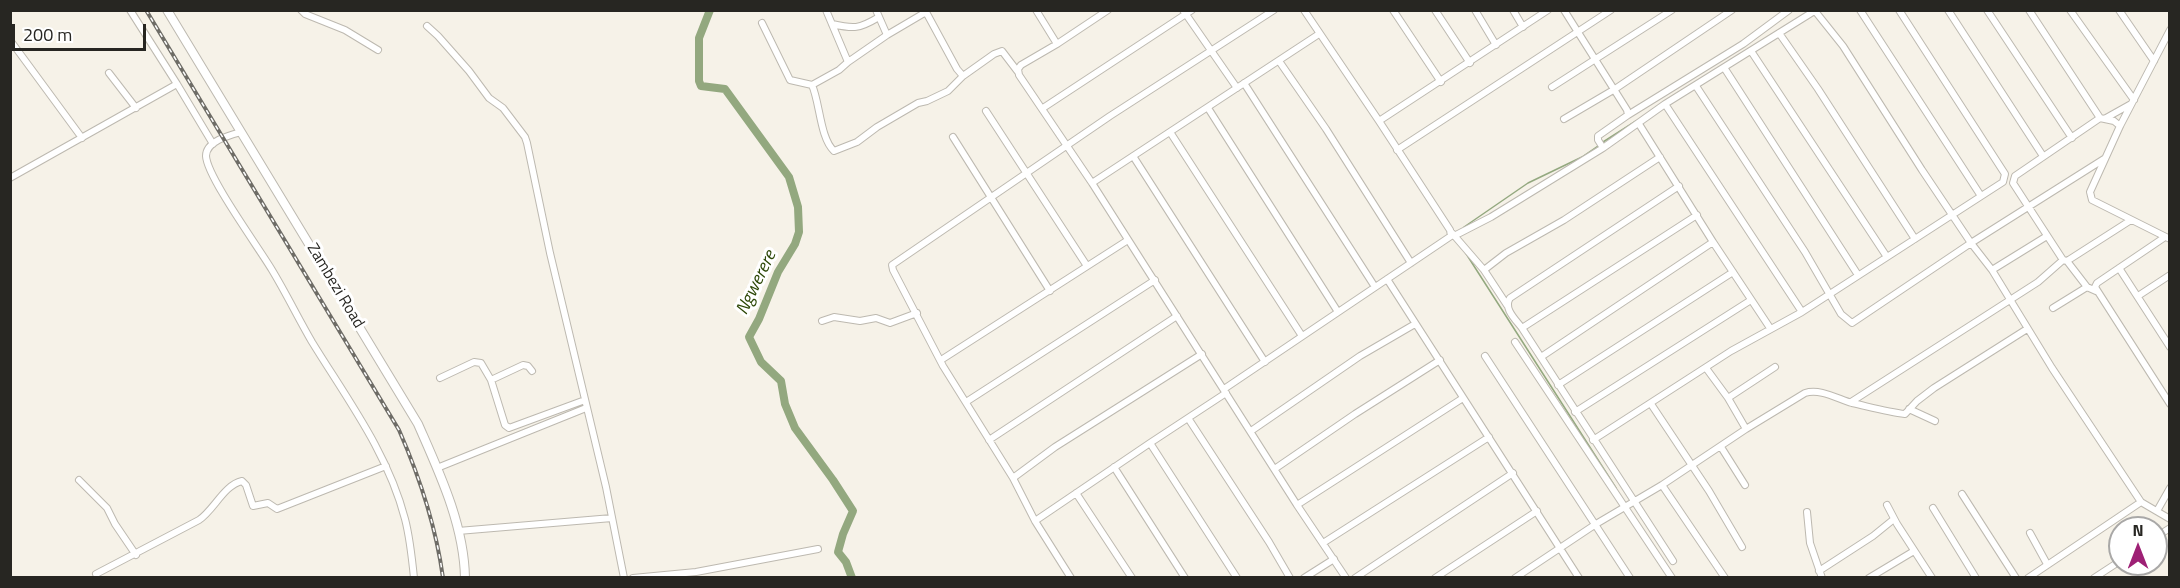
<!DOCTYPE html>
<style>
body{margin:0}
#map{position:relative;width:2180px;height:588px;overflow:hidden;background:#f6f2e8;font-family:"Titillium Web",sans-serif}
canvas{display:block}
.frame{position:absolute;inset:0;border:12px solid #272622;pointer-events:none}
.north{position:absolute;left:2108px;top:516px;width:60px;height:60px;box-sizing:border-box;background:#fff;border:2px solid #a9a8a7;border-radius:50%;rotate:0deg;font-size:16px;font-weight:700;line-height:24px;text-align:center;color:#272622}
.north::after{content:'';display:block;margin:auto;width:21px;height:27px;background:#9e2075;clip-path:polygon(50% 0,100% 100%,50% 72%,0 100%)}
.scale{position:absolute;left:12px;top:24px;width:134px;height:27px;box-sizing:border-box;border:3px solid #272622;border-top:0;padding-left:8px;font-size:18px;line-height:21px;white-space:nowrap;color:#272622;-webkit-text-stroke:4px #fff;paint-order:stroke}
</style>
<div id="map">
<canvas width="2180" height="588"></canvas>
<div class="frame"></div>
<div class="north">N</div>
<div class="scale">200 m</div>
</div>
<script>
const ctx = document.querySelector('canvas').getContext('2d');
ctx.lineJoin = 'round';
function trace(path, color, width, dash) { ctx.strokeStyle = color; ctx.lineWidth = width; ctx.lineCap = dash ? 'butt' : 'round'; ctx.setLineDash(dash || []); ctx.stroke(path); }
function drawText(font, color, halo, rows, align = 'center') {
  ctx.font = font + ' "Titillium Web",sans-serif'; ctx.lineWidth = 6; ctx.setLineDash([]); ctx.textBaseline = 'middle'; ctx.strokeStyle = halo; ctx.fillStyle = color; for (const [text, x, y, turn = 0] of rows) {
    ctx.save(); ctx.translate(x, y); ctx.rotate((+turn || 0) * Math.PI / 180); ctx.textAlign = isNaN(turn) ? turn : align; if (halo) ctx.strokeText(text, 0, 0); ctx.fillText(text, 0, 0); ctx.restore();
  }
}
trace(new Path2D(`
 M1603,142L1636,121
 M1464,227L1528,183L1582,157L1598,146
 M1465,252L1616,488`), '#93a87f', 1.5);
trace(new Path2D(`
 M710,10L699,38V81L701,86L725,89L789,177L798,207L799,232L795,244L778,272L759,319L749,337L761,362L781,381L785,404L795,428L833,480L853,511L843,534L838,552L846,562L852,578`), '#93a87f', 8);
const minor = new Path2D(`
 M130,10L177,84L213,144
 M301,10L305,14L345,30L378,50
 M826,10L848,62L887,35L926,12L957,69L963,76L994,54L1002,51L1018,72
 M876,10L887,35
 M1036,10L1057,44
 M1108,10L1057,44L1021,65L1018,69L1019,75L1092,183L1297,505L1346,578
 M1183,10L1237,88
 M1393,10L1441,82
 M1435,10L1470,63
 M1475,10L1496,45
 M1513,10L1523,27
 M1564,10L1627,110L1628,115L1598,136V140L1603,148
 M1860,10L1981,196
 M1948,10L2043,156
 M1987,10L2072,138
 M2029,10L2100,118
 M2070,10L2134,100
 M2119,10L2154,61
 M1815,11L1843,46L1922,170L1971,243L1992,270L2052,368L2141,502L2170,519
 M762,23L790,80L812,85C820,103 820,138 834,151L857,142L877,127L918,103L927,101L948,91L963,76
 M832,24C854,29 859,29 879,17
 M427,26L438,36L469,71L489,98L503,108L525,137L527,143L550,253L606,487L624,578
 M2170,30L2120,126L2090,192L2092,200L2170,239
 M1779,33L1818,89L1915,239
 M10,40L82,138
 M1751,51L1887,257
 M1279,61L1326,129L1411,263
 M1725,69L1858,275
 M109,73L136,108
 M1244,83L1375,287
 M812,85L839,70L848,62
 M1696,86L1805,252L1841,314L1852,323L1971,243L2104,159
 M1552,87L1672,10
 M1665,104L1802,312
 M1043,108L1192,10
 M1208,108L1338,312
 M986,111L1087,266
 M1628,115L1743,44L1789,10
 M2106,118L2131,104
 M1564,119L1615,89L1732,10
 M1379,121L1548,10
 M241,132C230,135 206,141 206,156C207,177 259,248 272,270C286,293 298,318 312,342C347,399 388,453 405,519C410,538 412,558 414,578
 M1170,132L1302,336
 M953,137L1050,291
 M1397,150L1611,10
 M1133,156L1265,362
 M10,178L177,84
 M1092,183L1319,34
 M1452,233L1484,270L1507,305
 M1454,236L1491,217L1603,148L1665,104L1816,10
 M2165,237L2097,283L2095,287L2170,404
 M1713,242L1770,328
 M2067,261L2131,220
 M2119,268L2170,347
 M1484,270L1506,253L1564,220L1660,157
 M1992,270L2047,236
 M1387,279L1579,578
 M2096,291L2087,287L2067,261L2063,260L2013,183L2015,176L2100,118L2114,121L2120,126
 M2138,296L2170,275
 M2053,308L2087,287
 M822,321L834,317L860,321L876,318L890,323L917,313
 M1522,328C1515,319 1503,308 1510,298L1679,186
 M1515,342L1672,578
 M1485,356L1630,578
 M1541,357L1713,242L1639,124
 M941,360L1128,240
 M1706,368L1728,398L1746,429
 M440,378L474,362L481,363L491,380L505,425L509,428L585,400
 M491,380L523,365L528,366L532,371
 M1558,385L1733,272
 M1224,389L1451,236L1450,230L1379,121L1304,10
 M1728,398L1775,367
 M966,402L1155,280
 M1851,402L2038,282L2063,260
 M1651,404L1709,491L1742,547
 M1909,409L1935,421
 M1575,412L1751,300
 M1188,418L1269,542L1290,578
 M1251,431L1360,356L1415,324
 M989,440L1177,316
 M1593,440L1731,351L1802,312L2003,182L2005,174L1899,10
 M1150,443L1237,578
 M1721,447L1745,485
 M1114,467L1185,578
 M437,468L586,408
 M1276,468L1355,414L1440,360
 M1013,478L1055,447L1202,354
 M79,480L107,508L115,524L136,555
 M1662,485L1725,578
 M1076,493L1132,578
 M1962,494L2016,578
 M1297,505L1463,398
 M1887,505L1897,524L1932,578
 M1933,508L1976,578
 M2157,511L2170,488
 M1807,512L1810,543L1822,578
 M1035,521L1150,443L1226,393
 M458,531L612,518
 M2030,533L2047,564
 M2156,537L2170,528
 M1323,543L1489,437
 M1673,561L1522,328L1697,215
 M1819,571L1873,536L1894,519
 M96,574L199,520C214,510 224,485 242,481L246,485L253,506L268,503L277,509L386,466
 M633,578L696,572L818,549
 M1071,578L1035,521L1013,478L943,366L893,270L892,265L1110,116L1274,10
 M1304,578L1334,559
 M1355,578L1513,473
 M1435,578L1537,511
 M1515,578L1596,524L1662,485L1746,429L1805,393C1820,388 1838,399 1852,403C1870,407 1888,412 1905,414L1917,401L1934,388L2027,329
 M1869,578L1914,551
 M2028,578L2141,502
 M2094,578L2120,561`);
const major = new Path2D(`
 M167,10L418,424C439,472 464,524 465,578`);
trace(minor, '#bdb9b0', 8);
trace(major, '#bdb9b0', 10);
trace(minor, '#fff', 6);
trace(major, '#fff', 8);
const rail = new Path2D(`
 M146,10L399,430C420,478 436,526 443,578`);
trace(rail, '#6e6c66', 4);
trace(rail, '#fff', 1.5, [4.5]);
drawText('16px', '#272622', '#fff', [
 ["Zambezi Road",335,286,59]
]);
drawText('italic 18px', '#2c4706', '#fff', [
 ["Ngwerere",757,283,-64]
]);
</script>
